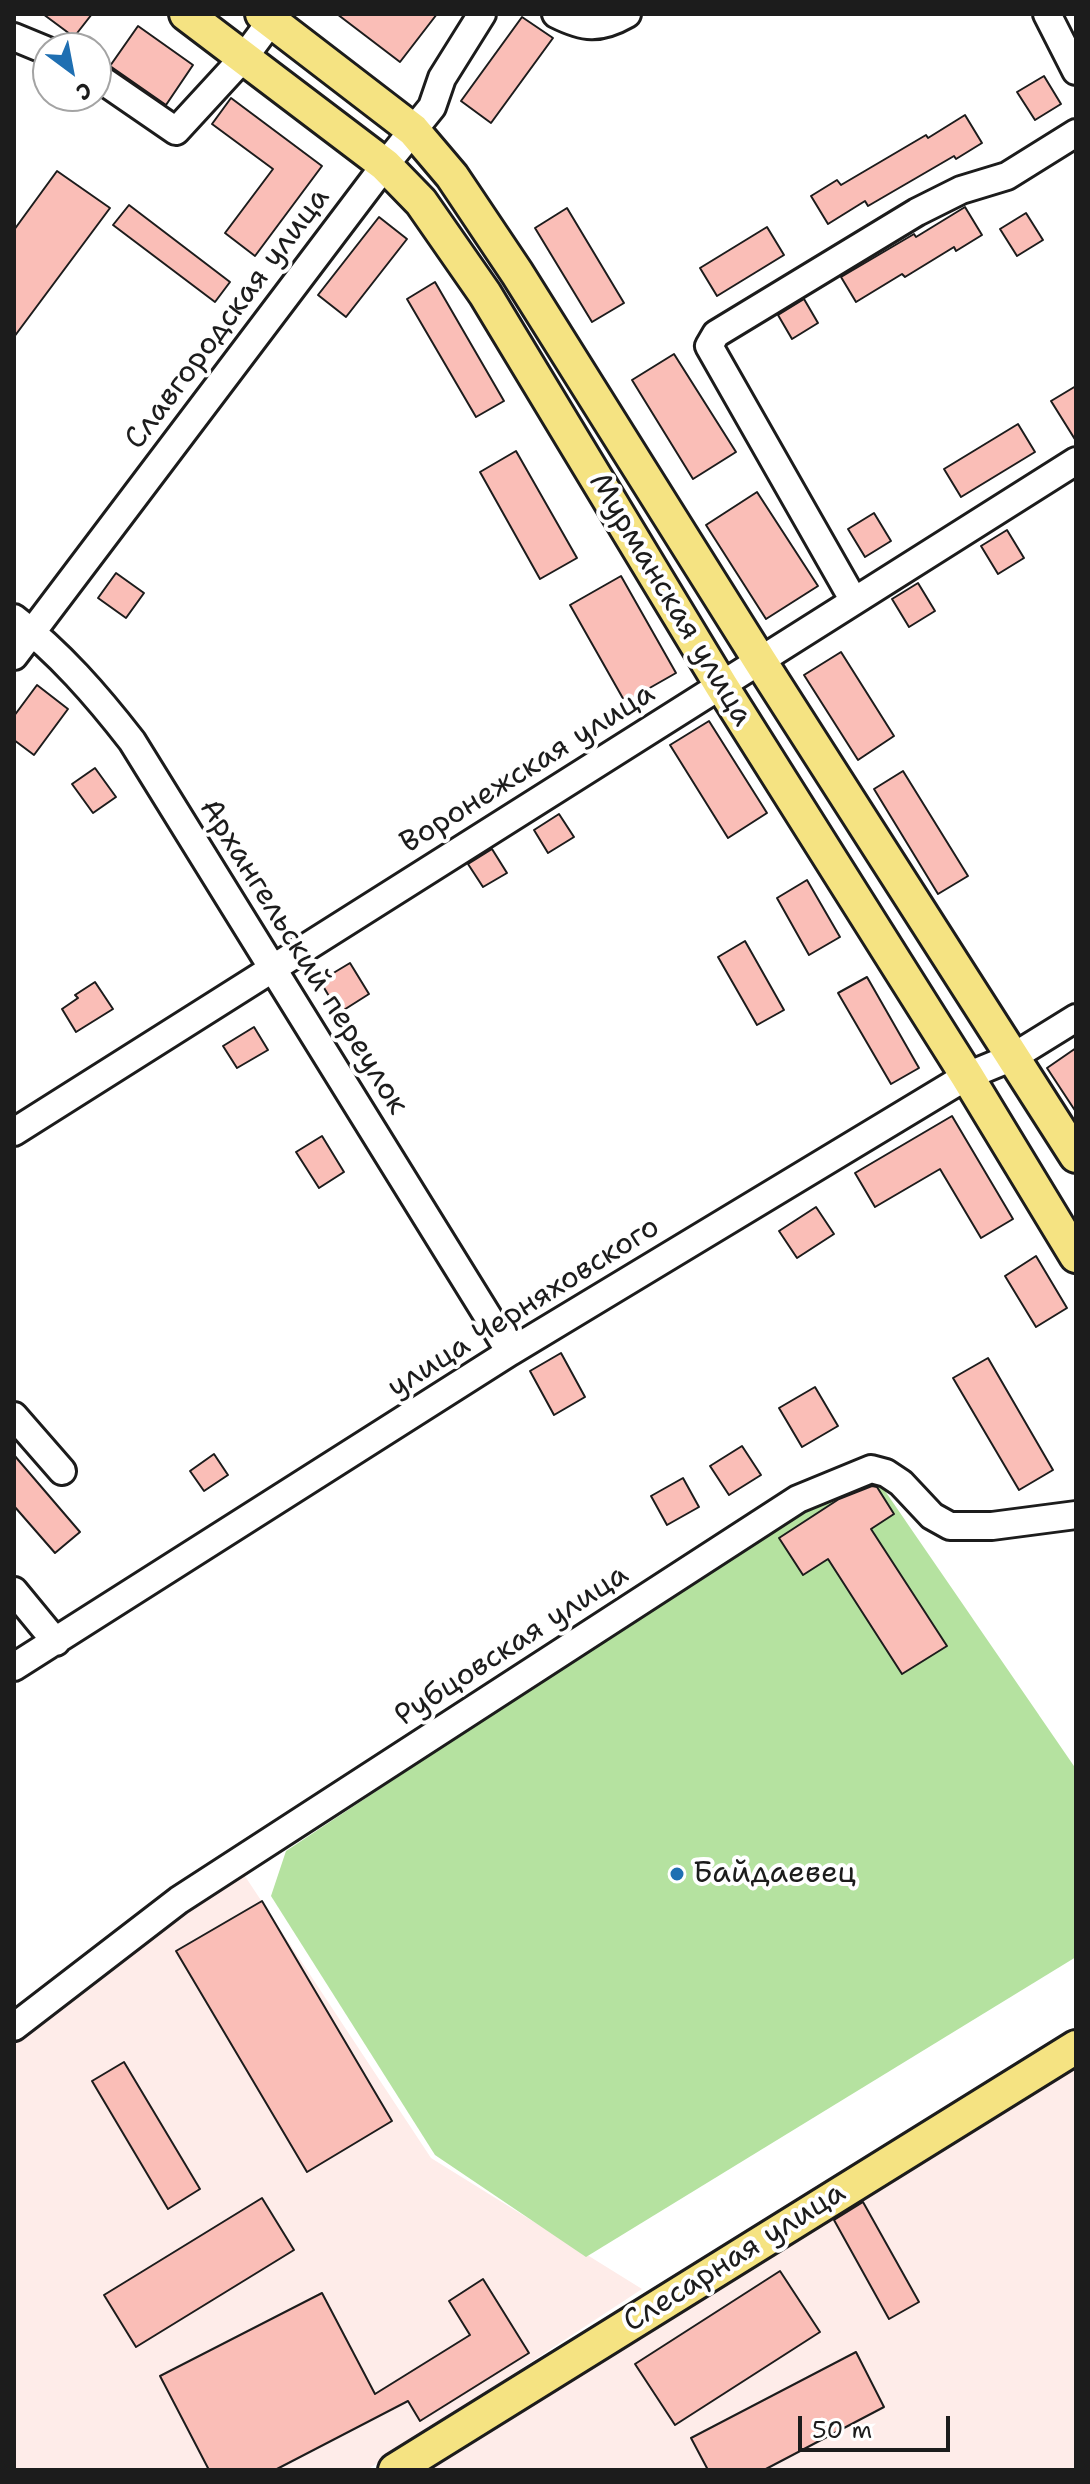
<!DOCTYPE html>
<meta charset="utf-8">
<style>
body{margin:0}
#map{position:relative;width:1090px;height:2484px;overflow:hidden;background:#fff;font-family:"Shantell Sans",sans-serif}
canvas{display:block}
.frame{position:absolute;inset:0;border:16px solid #1c1c1c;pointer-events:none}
.north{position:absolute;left:32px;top:32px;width:80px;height:80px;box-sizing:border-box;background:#fff;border:2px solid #a4a4a4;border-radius:50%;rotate:148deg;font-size:22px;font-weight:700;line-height:32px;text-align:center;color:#1c1c1c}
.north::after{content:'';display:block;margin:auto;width:28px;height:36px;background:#1f6fb2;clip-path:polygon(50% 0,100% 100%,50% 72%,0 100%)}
.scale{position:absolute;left:798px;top:2416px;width:152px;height:36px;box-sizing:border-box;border:4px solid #1c1c1c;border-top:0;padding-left:10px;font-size:24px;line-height:28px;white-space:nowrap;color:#1c1c1c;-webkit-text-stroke:6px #fff;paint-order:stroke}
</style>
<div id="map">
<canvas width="1090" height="2484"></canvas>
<div class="frame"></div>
<div class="north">С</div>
<div class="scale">50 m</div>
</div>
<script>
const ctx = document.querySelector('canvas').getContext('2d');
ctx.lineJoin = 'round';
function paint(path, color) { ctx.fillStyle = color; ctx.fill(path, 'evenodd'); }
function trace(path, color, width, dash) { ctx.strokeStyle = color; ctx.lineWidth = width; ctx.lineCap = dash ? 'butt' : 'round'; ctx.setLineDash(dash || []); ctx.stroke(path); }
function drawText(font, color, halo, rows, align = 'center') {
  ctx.font = font + ' "Shantell Sans",sans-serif'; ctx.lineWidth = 8; ctx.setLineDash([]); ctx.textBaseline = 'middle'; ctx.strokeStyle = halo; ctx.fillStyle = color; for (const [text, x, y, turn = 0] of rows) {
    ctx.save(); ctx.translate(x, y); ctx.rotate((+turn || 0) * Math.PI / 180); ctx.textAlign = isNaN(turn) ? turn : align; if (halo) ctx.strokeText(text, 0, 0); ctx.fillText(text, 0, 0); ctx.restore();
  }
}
paint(new Path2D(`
 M237,1864L431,2158L642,2289L367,2470H14V2023Z
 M1076,2069V2470H422L923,2162Z`), '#feece9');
paint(new Path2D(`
 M872,1472L1076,1769V1957L586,2257L435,2155L271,1896L286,1851L746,1546Z`), '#b5e2a0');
const building = new Path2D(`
 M43,14H92L74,37Z
 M337,14H437L400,62Z
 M522,17L553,38L491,123L461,101Z
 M138,26L193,65L166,105L110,66Z
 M1044,76L1061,104L1035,120L1017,92Z
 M231,98L322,166L255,256L225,233L273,169L212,124Z
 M965,115L982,143L956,159L954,156L868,206L865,201L828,224L811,196L837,180L841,185L926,135L928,138Z
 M57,171L110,208L14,337V230Z
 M129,205L230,282L215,302L113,225Z
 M965,207L982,235L956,251L954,247L905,277L902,274L856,302L841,277L914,234L916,237Z
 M567,208L624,303L592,322L535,228Z
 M1026,213L1043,240L1017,256L1000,229Z
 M379,217L407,239L346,317L318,295Z
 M767,227L784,255L717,296L700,268Z
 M435,282L504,401L476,417L407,299Z
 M804,299L818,323L792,339L778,315Z
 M674,354L736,452L693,479L632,380Z
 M1076,386V441L1051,401Z
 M1018,424L1035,452L961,497L944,469Z
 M516,451L577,558L540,579L480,472Z
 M757,492L818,586L766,619L706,525Z
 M874,513L891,541L865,557L848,529Z
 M1007,530L1024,558L998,574L981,546Z
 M116,573L144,593L126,618L98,598Z
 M621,576L676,673L625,702L570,605Z
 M918,583L935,611L909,627L892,599Z
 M841,652L894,736L858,760L804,675Z
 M37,685L68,709L34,755L14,740V716Z
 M709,721L767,813L728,838L670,745Z
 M95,768L116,797L93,813L72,784Z
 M903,771L968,876L938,894L874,789Z
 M559,814L574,837L548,853L534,830Z
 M492,849L507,873L483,887L468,864Z
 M807,880L840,937L809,955L777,898Z
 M745,941L784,1010L757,1025L718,957Z
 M350,963L369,994L339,1013L320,981Z
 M867,977L919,1068L891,1084L838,993Z
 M95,982L113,1009L76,1032L62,1009L78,998L75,995Z
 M254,1027L268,1050L237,1068L223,1046Z
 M1076,1048V1112L1047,1068Z
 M952,1116L1013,1219L981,1238L940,1169L875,1207L855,1173Z
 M322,1136L344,1172L319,1188L296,1152Z
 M816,1207L834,1234L797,1258L779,1231Z
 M1036,1256L1067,1308L1036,1327L1005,1276Z
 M561,1353L585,1397L554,1415L530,1371Z
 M988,1358L1053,1470L1019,1490L953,1378Z
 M815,1387L838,1426L802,1447L779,1408Z
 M742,1446L761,1475L729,1495L710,1466Z
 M214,1454L228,1475L204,1491L190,1471Z
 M14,1455L80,1532L55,1553L14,1506Z
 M683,1478L699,1507L667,1525L651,1496Z
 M872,1486L877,1487L894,1514L871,1529L947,1646L902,1674L828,1559L803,1575L779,1538L839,1499Z
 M262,1901L392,2121L307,2172L176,1951Z
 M124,2062L200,2189L168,2209L92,2081Z
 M262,2198L294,2250L136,2347L104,2295Z
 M863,2202L919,2302L889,2319L834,2220Z
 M780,2271L820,2332L675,2425L635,2364Z
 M483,2279L529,2353L420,2421L408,2401L275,2470H209L160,2376L322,2293L375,2394L470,2335L449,2301Z
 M856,2352L884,2407L764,2470H708L691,2438Z`);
paint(building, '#fabeb7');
trace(building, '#1c1c1c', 2);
const minor = new Path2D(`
 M556,14C584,28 599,30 627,14
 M1047,14L1076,71
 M14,37L48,51
 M96,76L176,131L245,56L271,21
 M854,601L709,346L716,334L917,212L961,190L1007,176L1076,133
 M14,618C59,652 97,696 132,741L510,1352
 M14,656L385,165L432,107L442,78L482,14
 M14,1132L1076,461
 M14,1416L62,1471
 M14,1591L56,1642
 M14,1667L510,1352L967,1076L1013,1057L1076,1018
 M14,2027L179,1900L798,1499L871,1469L886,1473L901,1483L932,1516L950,1526H992L1076,1515`);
const major = new Path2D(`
 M186,14L385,165L421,202L485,294L721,685L967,1076L1076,1256
 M262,14L413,130L452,176L517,273L760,661L1076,1156
 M395,2470L1076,2047`);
trace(minor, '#1c1c1c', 32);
trace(major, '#1c1c1c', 38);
trace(minor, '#fff', 26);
trace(major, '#f5e382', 32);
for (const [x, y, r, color] of [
 [677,1874,8,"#1f6fb2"]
]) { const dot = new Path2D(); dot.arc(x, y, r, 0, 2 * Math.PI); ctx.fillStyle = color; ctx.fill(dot); trace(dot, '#fff', 3); }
drawText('30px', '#1c1c1c', '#fff', [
 ["Славгородская улица",228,319,-53],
 ["Мурманская улица",670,600,59],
 ["Воронежская улица",528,769,-32],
 ["Архангельский переулок",303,957,58],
 ["улица Черняховского",524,1308,-32],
 ["Рубцовская улица",512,1646,-33],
 ["Слесарная улица",735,2258,-32]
]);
drawText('30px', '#1c1c1c', '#fff', [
 ["Байдаевец",693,1874]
], 'left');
</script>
